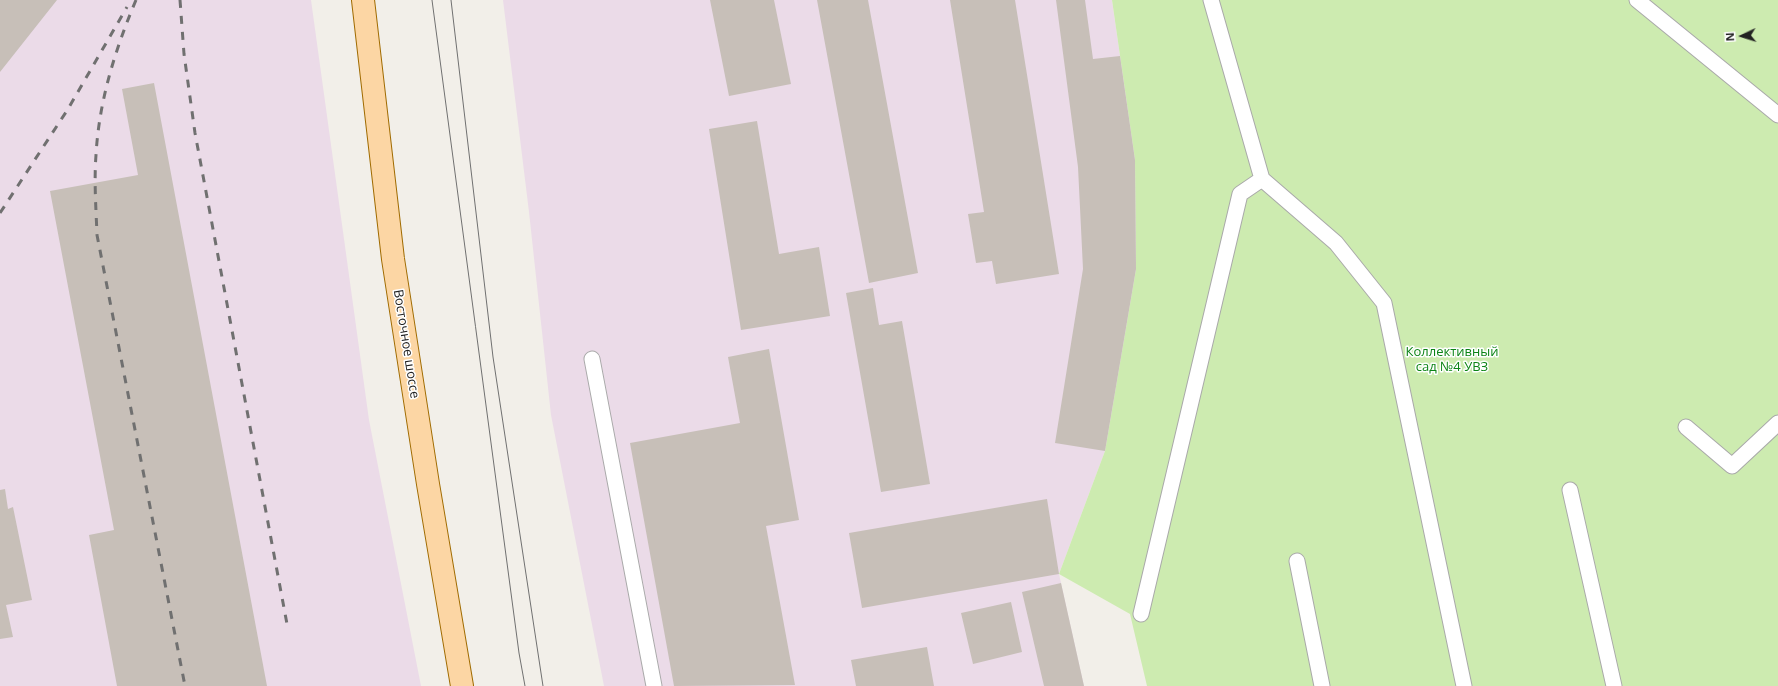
<!DOCTYPE html>
<meta charset="utf-8">
<style>
body{margin:0}
#map{position:relative;width:1778px;height:686px;overflow:hidden;background:#f2efe9;font-family:"Open Sans",sans-serif}
canvas{display:block}
.north{position:absolute;left:1722px;top:16px;width:40px;height:40px;-webkit-text-stroke:3px #fff;paint-order:stroke;rotate:266deg;font-size:11px;font-weight:700;line-height:16px;text-align:center;color:#222}
.north::after{content:'';display:block;margin:auto;width:14px;height:18px;background:#222;clip-path:polygon(50% 0,100% 100%,50% 72%,0 100%)}
</style>
<div id="map">
<canvas width="1778" height="686"></canvas>
<div class="north">N</div>
</div>
<script>
const ctx = document.querySelector('canvas').getContext('2d');
ctx.lineJoin = 'round';
function paint(path, color) { ctx.fillStyle = color; ctx.fill(path, 'evenodd'); }
function trace(path, color, width, dash) { ctx.strokeStyle = color; ctx.lineWidth = width; ctx.lineCap = dash ? 'butt' : 'round'; ctx.setLineDash(dash || []); ctx.stroke(path); }
function drawText(font, color, halo, rows, align = 'center') {
  ctx.font = font + ' "Open Sans",sans-serif'; ctx.lineWidth = 3; ctx.setLineDash([]); ctx.textBaseline = 'middle'; ctx.strokeStyle = halo; ctx.fillStyle = color; for (const [text, x, y, turn = 0] of rows) {
    ctx.save(); ctx.translate(x, y); ctx.rotate((+turn || 0) * Math.PI / 180); ctx.textAlign = isNaN(turn) ? turn : align; if (halo) ctx.strokeText(text, 0, 0); ctx.fillText(text, 0, 0); ctx.restore();
  }
}
paint(new Path2D(`
 M0,0H311L369,420L421,686H0Z
 M503,0H1112L1135,160L1136,269L1105,451L1059,574L1084,686H604L551,415L529,212Z`), '#ebdbe8');
paint(new Path2D(`
 M1112,0H1778V686H1147L1130,614L1059,574L1105,451L1136,269L1135,160Z`), '#cdebb0');
paint(new Path2D(`
 M0,0H57L0,72Z
 M710,0H774L791,84L729,96Z
 M817,0H868L918,273L869,283Z
 M950,0H1015L1059,274L996,284L992,261L976,263L968,214L984,212Z
 M1056,0H1085L1093,59L1120,56L1135,160L1136,269L1105,451L1055,443L1083,269L1078,167Z
 M154,83L267,686H117L89,535L114,530L50,191L138,175L122,89Z
 M757,121L779,254L819,247L830,316L741,330L709,129Z
 M873,288L879,325L902,321L930,484L881,492L846,293Z
 M769,349L799,520L766,526L795,685L674,686L630,443L740,423L728,357Z
 M5,489L8,509L13,507L32,600L6,605L13,637L0,639V490Z
 M1047,499L1059,574L862,608L849,533Z
 M1061,583L1084,686H1044L1022,592Z
 M1011,602L1022,652L973,664L961,613Z
 M927,647L934,686H856L851,660Z`), '#c7bfb8');
const service = new Path2D(`
 M1637,0L1778,115
 M1262,179L1336,243L1384,303L1464,686
 M592,359L654,686
 M1686,427L1732,466L1778,423
 M1570,490L1614,686
 M1297,561L1322,686
 M1141,614L1240,194L1262,179L1211,0`);
const primary = new Path2D(`
 M363,0L393,259L428,484L462,686`);
trace(service, '#a9a9a9', 17);
trace(primary, '#a06b00', 24);
trace(service, '#fff', 15);
trace(primary, '#fcd6a4', 22);
trace(new Path2D(`
 M432,0L519,653L525,686
 M451,0L493,357L543,686`), '#707070', 1);
trace(new Path2D(`
 M136,0C115,50 99,101 96,155C94,182 96,208 97,235L185,686
 M180,0L184,54L195,133L287,624
 M0,213L68,109L127,7`), '#707070', 3, [8, 8]);
drawText('13px', '#222', '#fff', [
 ["Восточное шоссе",406,344,81]
]);
drawText('13px', '#0c8416', '#fff', [
 ["Коллективный",1452,352],
 ["сад №4 УВЗ",1452,367]
]);
</script>
